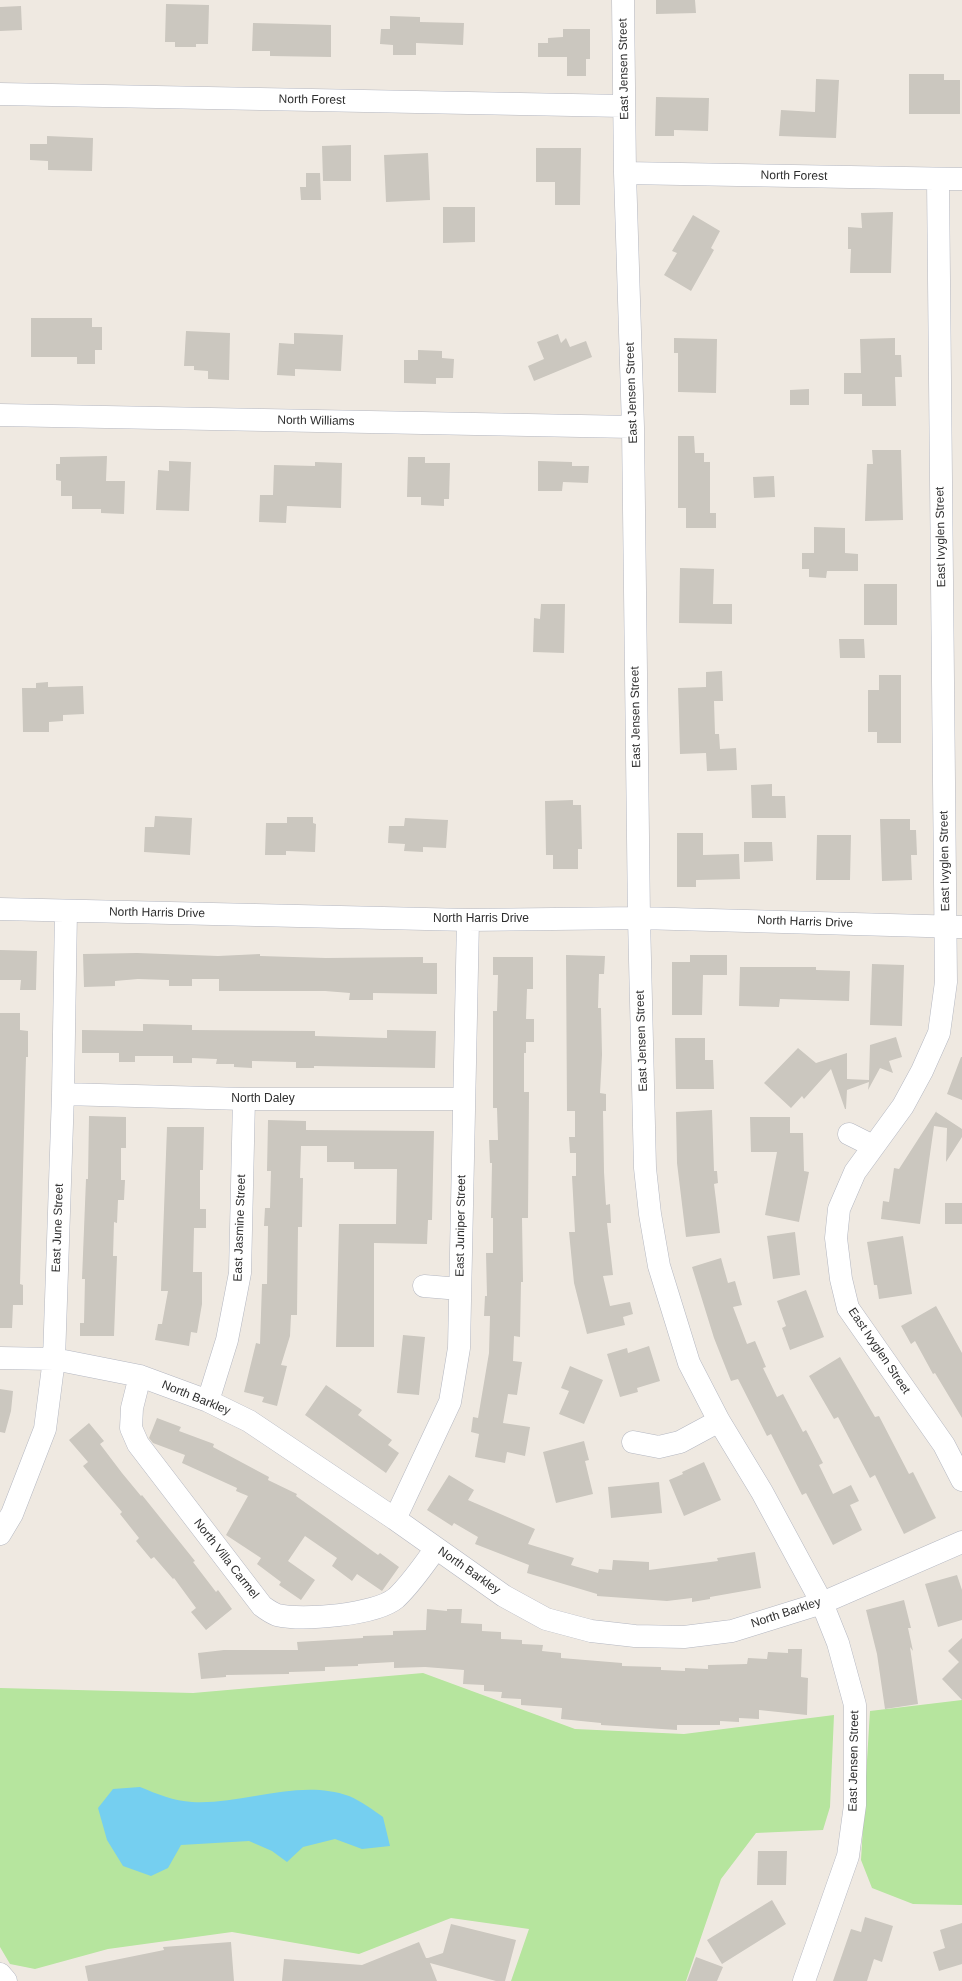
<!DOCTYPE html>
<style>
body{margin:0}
canvas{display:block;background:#efe9e1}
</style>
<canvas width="962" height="1981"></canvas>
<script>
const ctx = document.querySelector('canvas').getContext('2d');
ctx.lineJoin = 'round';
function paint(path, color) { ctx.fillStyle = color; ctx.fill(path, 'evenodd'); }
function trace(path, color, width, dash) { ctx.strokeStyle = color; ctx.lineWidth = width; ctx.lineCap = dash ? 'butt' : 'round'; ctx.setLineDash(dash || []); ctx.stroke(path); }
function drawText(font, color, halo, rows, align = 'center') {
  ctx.font = font + ' Arial,sans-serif'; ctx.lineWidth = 3; ctx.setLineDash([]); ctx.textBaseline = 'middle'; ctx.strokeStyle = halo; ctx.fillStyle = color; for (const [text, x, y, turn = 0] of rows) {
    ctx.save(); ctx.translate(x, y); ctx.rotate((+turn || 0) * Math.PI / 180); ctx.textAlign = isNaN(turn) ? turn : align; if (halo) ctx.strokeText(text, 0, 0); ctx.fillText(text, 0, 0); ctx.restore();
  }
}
paint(new Path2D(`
 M423,1673L575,1729L684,1734L834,1715L830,1807L823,1830L756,1833L721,1879L686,1981H511L529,1929L451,1918L359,1954L232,1932L108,1949L35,1969L10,1964L0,1947V1688L193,1693Z
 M962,1700V1905L913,1904L872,1888L861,1860L870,1711Z`), '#b6e59e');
paint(new Path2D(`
 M140,1787C157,1794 174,1801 192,1802C244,1805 298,1778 349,1796C361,1801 373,1810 383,1817L390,1846L362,1849L335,1839L303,1847L287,1862L272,1851L249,1841L181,1845L168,1868L151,1876L123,1866L107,1840L98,1808L113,1789Z`), '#75cff0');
paint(new Path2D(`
 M656,0H695L696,13L656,14Z
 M166,4L209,5L208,44H196V47H175V42H165Z
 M21,6L22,30L0,31V7Z
 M390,16L420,17V22L464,23L463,45L416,43V55H393V45L380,44L381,29H390Z
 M253,23L331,25V57L270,56V51H252Z
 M563,29H590V59H586V76H567V57H538V43H548V38L563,37Z
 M909,74H944V80H960V114H909Z
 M816,79L839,80L836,138L779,136L781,110L815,112Z
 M656,97L709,98L708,131L674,130V136H655Z
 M47,136L93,138L92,171L48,170V161L30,160V144H47Z
 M351,145V181H323L322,146Z
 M536,148H581L580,205H555V182H536Z
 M428,153L430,200L386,202L384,155Z
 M306,173H320L321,200H301L300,187H306Z
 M443,207H475V242L443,243Z
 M893,212L891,273H850L851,249H848V227L862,228L861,213Z
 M693,215L720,231L711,248L714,250L691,291L664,275L677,253L672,251Z
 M31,318H92V327H102V350H95V364H77V357H31Z
 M186,331L230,333L229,380L208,379V371L194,370V366H184Z
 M294,333L343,335L341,371L295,369V376L277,375L279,343L294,344Z
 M558,334L561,343L566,338L570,347L586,341L592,357L534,381L528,366L544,359L537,342Z
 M674,338L717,339L716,393L678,392V353H674Z
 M895,338V355H901L902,377H895L896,406H862V394H844V373H861L860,339Z
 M418,350L442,351V358L454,359L453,378H436V384L404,383V360H418Z
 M809,389V405H790V390Z
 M678,436H694L695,453H704V462H710V513H716V528H686V508H678Z
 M872,450H901L903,520L865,521L867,464H873Z
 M107,456L106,481H125L124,514L101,513V509H72V496H61V481L56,480V464H60V457Z
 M408,457H425V463H450L449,499H444V506L421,505V497H407Z
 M169,461L191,462L189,511L156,510L158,470L169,471Z
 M538,461L572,462V466H589L588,483L563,482L562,491H538Z
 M315,462L342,463L341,508L287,506L286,523L259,522L260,495H273L274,465L315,466Z
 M774,476L775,497L754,498L753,477Z
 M814,527L845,528V553L858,554V571H827L826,578L809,577V569H802V553H814Z
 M680,568L714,569L713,604H732V624L679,623Z
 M864,584H897V625H864Z
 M541,604H565L564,653L533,652L534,618L540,619Z
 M839,639H864L865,658H840Z
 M722,671L723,701H714L715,734H719L720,749L736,748L737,770L707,771L706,753L680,754L678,688L706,687V672Z
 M879,675H901V743H877V732H868V690H879Z
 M48,682V687L83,686L84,714L63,715V721L49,722V732H23L22,688H36V683Z
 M772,784V796H785L786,818H752L751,785Z
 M573,800V805H581L582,849H578V869H553V855H546L545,801Z
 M155,816L192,818L190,855L144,852L145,827H154Z
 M287,817H313V823L316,824L315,852L286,851V855H265L266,823H287Z
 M405,818L448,820L446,848L423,847V852L404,851L405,844L388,843L389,826H404Z
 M880,819H910V830H916L917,855H911L912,880L882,881Z
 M677,833H703V855L739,854L740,879L696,880V887H677Z
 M817,835H851L850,880H816Z
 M744,842H772L773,861L744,862Z
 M0,950L37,951L36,990H20L21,980H0Z
 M137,953L218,956L260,954V956L326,958L423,957V963H437V994L373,993V1000H349L350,993L325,991H219V979H192V986H169V980L138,979L115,981V986L84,987L83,954Z
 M566,955L605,956L604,974H599L598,1008H601L602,1055L600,1093L606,1094V1111H603L604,1172L606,1205L610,1204L611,1223H607L613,1275L603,1276L610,1306L630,1302L633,1314L623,1317L625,1325L587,1334L574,1283L569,1232H575L572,1176H576V1153H570L569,1137H575V1111H567Z
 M690,955H727V975H703L702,1015H672V962H690Z
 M493,957H533V989H527L526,1019H534V1042H526V1053H524V1092H529L528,1218H522L523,1282H521L520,1337L514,1336L513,1361L522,1362L517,1395L508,1394L503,1423L530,1427L525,1456L507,1452L505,1463L475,1457L479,1434L471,1432L473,1417L478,1418L489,1353L490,1316H484L485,1296H487L486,1253H493V1218H491L492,1163H490L489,1140H498L497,1108H493V1011H497L498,975H493Z
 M872,964L904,965L902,1026L870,1025Z
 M740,967H816V970L850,971L849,1001L780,999L779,1007L739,1006Z
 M0,1013H20V1030L28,1031V1057H26L20,1284L23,1285V1305H13L12,1328H0Z
 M143,1024L192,1025V1030L315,1031V1036L387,1038V1030L436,1031L435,1068L314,1066V1068H296V1062L252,1061V1068L234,1067V1064H216L217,1059L192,1058V1063H173V1056H135V1062H119V1053H82V1030L143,1031Z
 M896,1037L902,1057L889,1061L893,1073L880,1068L868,1090L869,1082L847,1090L846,1109H845L831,1069L804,1099L802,1096L791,1108L764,1083L798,1048L816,1063L847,1053V1079L869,1080L870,1045Z
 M675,1038H705V1060H713L714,1089H676Z
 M961,1057H962V1100L947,1094Z
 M712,1110L714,1171H717L718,1183L714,1184L720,1233L686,1237L677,1163L676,1112Z
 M937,1110L936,1112L962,1129V1137L946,1162L947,1128L934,1126L920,1224L881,1219L883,1201L889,1202L894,1168L899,1169Z
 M89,1116L126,1117V1148H121V1180H125L124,1200H118L117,1223L114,1222L113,1256H117L114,1336H80V1323H84L85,1279H82L86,1179H88Z
 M750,1117H790V1133H803L804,1171L809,1172L799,1222L765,1215L777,1152H751Z
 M268,1120L306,1121V1130L434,1131L432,1220H428L427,1244L374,1243V1347H336L339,1224H396L397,1169H354V1162H327V1146H301L300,1178H303L302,1227H298L297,1315H291L290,1336L281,1365L287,1366L277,1406L262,1402L264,1397L244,1392L256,1343L260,1344L262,1284H267L268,1226H264L265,1208H270L271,1171H267Z
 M167,1127H204L203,1170H200V1209H206V1228H194L193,1272H202V1304L197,1333L191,1332L189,1346L155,1340L158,1324H162L168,1291H161Z
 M945,1203H962V1224H945Z
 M795,1232L800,1275L773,1279L767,1236Z
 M903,1236L912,1294L879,1299L877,1285H874L867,1242Z
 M721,1258L728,1283L735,1281L742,1305L733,1307L747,1344L755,1341L766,1367L763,1368L777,1397L783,1394L803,1432L806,1430L823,1463L819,1465L833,1494L851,1485L859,1501L850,1505L862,1530L833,1545L806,1493L802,1495L771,1434L767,1436L738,1379L731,1381L714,1338L692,1267Z
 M806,1290L824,1337L790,1350L782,1328L786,1326L777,1301Z
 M936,1306L962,1353V1418L935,1373L933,1374L915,1341L911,1344L901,1326Z
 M403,1335L425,1337L419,1395L397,1393Z
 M649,1346L660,1381L637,1388L638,1392L620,1397L607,1354L627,1348L628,1353Z
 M840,1357L875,1417L879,1416L909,1474L913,1472L936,1518L904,1534L875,1475L870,1478L838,1417L834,1419L809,1376Z
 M570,1366L603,1380L584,1424L559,1414L569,1391L561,1388Z
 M326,1385L362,1410L358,1415L392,1440L388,1445L399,1453L386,1473L305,1415Z
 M0,1389L13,1391L11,1411L5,1433L0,1432Z
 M157,1418L181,1427L179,1431L214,1444L213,1447L269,1477L268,1480L297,1494L296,1496L327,1518L378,1555L380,1553L399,1567L382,1591L357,1574L352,1581L332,1566L337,1558L305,1536L288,1561L315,1580L301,1600L279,1585L281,1582L257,1564L261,1558L226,1535L248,1496L236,1491L237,1488L182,1463L185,1455L153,1443L149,1438Z
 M89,1423L104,1441L100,1444L122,1473L141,1496L142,1495L195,1561L193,1562L216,1592L218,1590L232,1609L206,1630L191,1612L196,1608L174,1578L173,1579L154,1557L151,1559L136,1541L139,1538L120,1514L122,1512L83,1466L88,1462L69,1440Z
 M584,1441L589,1460L585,1461L593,1494L556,1503L543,1452Z
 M704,1462L721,1500L684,1516L669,1480L683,1474L682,1472Z
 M449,1475L474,1490L468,1500L535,1529L528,1544L574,1558L571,1565L598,1573L599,1569L612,1570L613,1560L649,1562V1570L718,1561L717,1558L755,1552L761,1588L710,1597V1599L692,1602V1598L667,1601L597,1596V1594L527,1573L529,1565L475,1544L478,1537L454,1523L452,1526L427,1510Z
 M659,1482L662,1513L611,1518L608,1487Z
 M957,1575L962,1590V1620L938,1627L925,1584Z
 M904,1600L911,1628H908L913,1651L910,1647L918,1704L885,1709L877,1654L866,1610Z
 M427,1609L447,1611V1609H462L461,1623L482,1624V1631L501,1632V1639L522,1640V1644L543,1645L542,1651L561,1653V1658L622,1663V1666L661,1667V1670L685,1671V1668L708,1669V1665L747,1664L748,1658L767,1659L768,1652L788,1653V1649H802L801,1677L808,1678L807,1715L759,1710V1719L739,1718V1722L720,1721V1725H677V1730L601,1725V1723L561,1719L562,1708L521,1705V1699L501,1698L502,1692L484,1691V1685L463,1684L464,1670L425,1667L394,1668V1662L358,1664V1666L325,1667V1671L289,1672V1674L226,1675V1677L201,1679L198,1653L224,1650H298L297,1642L363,1638V1636L393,1635V1631L426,1630Z
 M962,1638V1700L942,1679L959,1662L948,1651Z
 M758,1851H787L786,1885H757Z
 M772,1900L786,1924L722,1964L707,1940Z
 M865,1917L893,1926L882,1962L874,1959L867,1981H833L851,1929L861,1932Z
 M962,1923V1964L939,1971L933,1952L945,1948L940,1930Z
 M451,1924L516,1940L505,1981H496L430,1963L437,1981H282L284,1959L362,1965L419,1942L426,1958H428L443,1953Z
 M231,1942L234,1981H88L85,1966L164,1950L163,1947Z
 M696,1957L723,1967L717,1981H687Z`), '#cbc7bf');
const minor = new Path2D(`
 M623,0L625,173L633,427L639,918L645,1168L650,1214L659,1266L689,1363L719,1421L762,1492L822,1603L838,1643L855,1705V1805L848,1856L804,1981
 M0,94L624,106
 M625,173L962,179
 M938,179L946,982L939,1033L922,1071L903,1106L855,1172L839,1209L836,1238L841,1279L848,1308L944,1445L962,1480
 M0,415L633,427
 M0,909L468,920L639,918L962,927
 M63,1094L244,1099H463
 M849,1134L873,1146
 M424,1286L460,1289
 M0,1358L54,1359L140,1376L208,1401L249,1421L395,1519L504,1596L546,1619L591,1631L635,1636L684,1637L732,1631L822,1603L962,1542
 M140,1376L132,1408L131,1428L138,1444L262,1606C266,1609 272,1613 277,1615C302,1621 376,1615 396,1598C411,1584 424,1565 436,1548
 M208,1401L227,1340L240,1273L244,1099
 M633,1442L659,1447L680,1442L719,1421
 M395,1519L450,1402L459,1348L468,920
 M0,1534L12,1514L45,1429L54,1359L63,1094L66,911
 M0,1974L6,1981`);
trace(minor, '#b4b7c1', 23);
trace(minor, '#fff', 22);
drawText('12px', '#2e2e2e', '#fff', [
 ["East Jensen Street",624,69,-91],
 ["North Forest",312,100,1],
 ["North Forest",794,176,1],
 ["East Jensen Street",632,393,-92],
 ["North Williams",316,421,1],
 ["East Ivyglen Street",941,537,-91],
 ["East Jensen Street",636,717,-91],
 ["East Ivyglen Street",945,861,-91],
 ["North Harris Drive",157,913,1],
 ["North Harris Drive",481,919],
 ["North Harris Drive",805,922,2],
 ["East Jensen Street",642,1041,-92],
 ["North Daley",263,1099],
 ["East Juniper Street",461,1226,-89],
 ["East June Street",58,1228,-88],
 ["East Jasmine Street",240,1228,-88],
 ["East Ivyglen Street",879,1351,56],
 ["North Barkley",196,1398,22],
 ["North Villa Carmel",226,1559,52],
 ["North Barkley",469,1571,35],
 ["North Barkley",786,1613,-18],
 ["East Jensen Street",854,1761,-89]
]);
</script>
